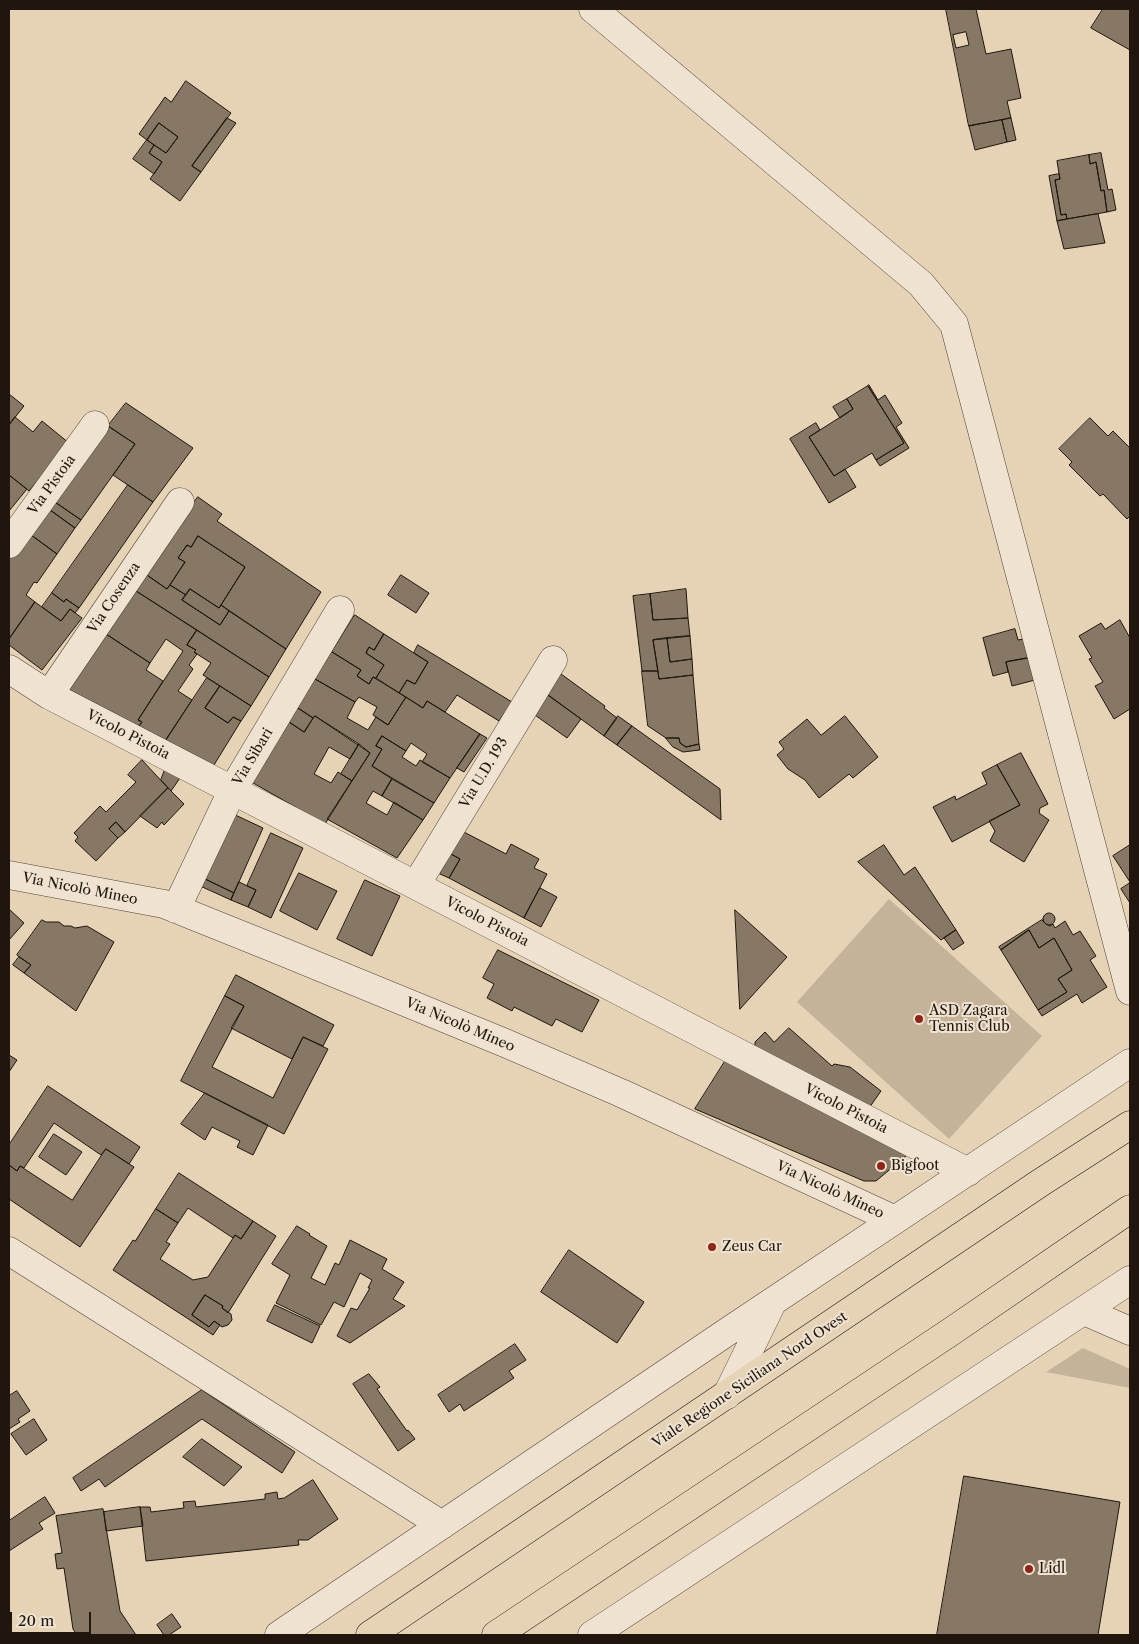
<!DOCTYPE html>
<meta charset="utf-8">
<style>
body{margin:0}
#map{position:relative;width:1139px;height:1644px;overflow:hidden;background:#e6d3b6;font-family:"Libre Caslon Text",serif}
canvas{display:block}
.frame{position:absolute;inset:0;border:10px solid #20160e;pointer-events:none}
.scale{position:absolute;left:10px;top:1612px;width:81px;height:22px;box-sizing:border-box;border:2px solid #20160e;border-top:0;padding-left:6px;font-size:15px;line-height:18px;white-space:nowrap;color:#20160e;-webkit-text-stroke:4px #efe2d0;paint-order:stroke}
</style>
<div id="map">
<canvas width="1139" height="1644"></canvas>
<div class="frame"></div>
<div class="scale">20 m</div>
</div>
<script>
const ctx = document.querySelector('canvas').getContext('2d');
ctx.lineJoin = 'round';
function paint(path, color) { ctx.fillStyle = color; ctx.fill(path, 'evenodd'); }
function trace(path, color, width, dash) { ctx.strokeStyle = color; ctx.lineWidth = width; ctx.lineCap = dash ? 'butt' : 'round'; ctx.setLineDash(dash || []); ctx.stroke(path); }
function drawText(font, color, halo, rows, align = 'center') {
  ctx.font = font + ' "Libre Caslon Text",serif'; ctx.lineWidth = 4; ctx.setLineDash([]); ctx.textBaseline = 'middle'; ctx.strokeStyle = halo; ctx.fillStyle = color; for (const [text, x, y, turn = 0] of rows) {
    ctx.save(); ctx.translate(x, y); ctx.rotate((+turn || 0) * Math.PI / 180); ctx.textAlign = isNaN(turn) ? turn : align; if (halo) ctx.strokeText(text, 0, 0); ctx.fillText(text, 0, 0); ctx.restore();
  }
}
paint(new Path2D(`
 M889,899L1042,1036L949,1139L797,1002Z
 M1083,1348L1130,1369V1388L1046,1372Z`), '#c4b399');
const building = new Path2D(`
 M946,9H976L986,54L1011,49L1021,98L1007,101L1011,118L969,126ZM966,32L969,45L956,48L953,35Z
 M1103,9H1130V50L1091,28Z
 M186,81L231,113L192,166L201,172L180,201L150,179L162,162L149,153L154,145L166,153L178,137L159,123L147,140L139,134L165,97L171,102Z
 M227,118L236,123L201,172L192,166Z
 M1011,118L1016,140L1007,142L1002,120Z
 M1002,120L1007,142L975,150L969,126Z
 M159,123L178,137L166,153L147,140Z
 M147,140L154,145L149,153L162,162L154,174L133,159Z
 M1101,153L1108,190L1112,189L1116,210L1107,212L1104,190L1101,191L1096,162L1090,164L1089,155Z
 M1089,155L1090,164L1096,162L1101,191L1104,190L1107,212L1067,219L1066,214L1061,215L1055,180L1060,179L1057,161Z
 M1059,174L1060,179L1055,180L1061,215L1066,214L1067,219L1057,221L1049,176Z
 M1098,214L1105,243L1064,249L1057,221Z
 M869,385L878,400L885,395L902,423L896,427L909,448L880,466L876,460L904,443L868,386Z
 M868,386L904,443L876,460L872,453L834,476L809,437L853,409L847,399Z
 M9,394L24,406L9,425Z
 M847,399L853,409L840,418L833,407Z
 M126,403L193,448L153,502L113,475L135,444L108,426Z
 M15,417L33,432L42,421L69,443L29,491L9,475V425Z
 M1090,418L1108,436L1113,431L1130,448V516L1127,519L1103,494L1100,496L1069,465L1072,462L1059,449Z
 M816,423L820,430L809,437L834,476L845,469L856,487L829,503L790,439Z
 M108,426L135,444L81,520L52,500Z
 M9,475L27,489L9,511Z
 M128,485L153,502L79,608L66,599L64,602L52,593Z
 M198,497L222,514L217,521L321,592L286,649L221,605L245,567L198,536L191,547L187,545L178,558L185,562L167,589L144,573Z
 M52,500L81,520L75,528L46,507Z
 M46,507L75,528L57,554L27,532Z
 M27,532L57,554L37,583L34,582L26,595L35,602L9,639V557Z
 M198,536L245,567L219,608L190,589L186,595L170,585L185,562L178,558L187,545L191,547Z
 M144,573L167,589L170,585L186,595L182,600L220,625L229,611L286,649L269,677L133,589Z
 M401,575L429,593L416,613L388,595Z
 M133,589L197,630L187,645L196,650L194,652L197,654L189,665L193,669L178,691L192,700L166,740L139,726L142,722L138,720L183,651L166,639L150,663L103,632Z
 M190,589L219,608L221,605L229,611L220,625L182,600Z
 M686,589L688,618L653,620L650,594Z
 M52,593L64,602L66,599L79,608L75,613L70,609L61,621L42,607Z
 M650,594L653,620L688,618L690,636L653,640L658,671H642L633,596Z
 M35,602L61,621L70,609L82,618L42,670L9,645V639Z
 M355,615L384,634L374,650L369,647L366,653L384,665L376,678L373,677L369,684L357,676L361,670L332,652Z
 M1120,620L1130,638V709L1114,719L1095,686L1103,682L1089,659L1092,658L1079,636L1101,623L1105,629Z
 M1015,629L1018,640L1023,639L1028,658L1006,662L1008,672L993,676L983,638Z
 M197,630L269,677L251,706L203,675L211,663L197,654L194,652L196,650L187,645Z
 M103,632L150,663L146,670L163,681L138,720L142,722L139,726L64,687Z
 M384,634L428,662L415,684L407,680L399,693L376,678L384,665L366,653L369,647L374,650Z
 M690,636L692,659L670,662L667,638Z
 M667,638L670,662L692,659L693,675L659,679L653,640Z
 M418,645L512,702L499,721L457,695L445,712L427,701L423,708L399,693L407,680L415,684L428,662L414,653Z
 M332,652L361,670L357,676L369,684L373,677L406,697L388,725L373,715L377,707L359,697L355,702L315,679Z
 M1028,658L1039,679L1012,686L1006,662Z
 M642,671H658L659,679L693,675L699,744L686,747L680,743L679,738H666L648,726Z
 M561,674L605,706L604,708L617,718L604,736L547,694Z
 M207,678L220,686L205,708L228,723L233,717L241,721L214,765L166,740Z
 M315,679L355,702L347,718L368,730L376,717L388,725L406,697L423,708L427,701L480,734L450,778L422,762L427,754L411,743L406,751L382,736L376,746L382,749L372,766L392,779L382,796L373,791L366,803L387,815L394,802L423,820L397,858L327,819L370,753L315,716L313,718L298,708Z
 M220,686L251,706L241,721L233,717L228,723L205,708Z
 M542,691L581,719L567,738L528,710Z
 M298,708L313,718L304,732L289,722Z
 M315,716L359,744L350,759L329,747L314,774L331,783L338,772L352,781L325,824L248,780L277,735L280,737L289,722L304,732Z
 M618,716L632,726L617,745L604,736Z
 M845,716L878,757L853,778L849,774L819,798L805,780L788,769L777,755L784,749L779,742L807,719L821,735Z
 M632,726L720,789L721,820L617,745Z
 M480,734L487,738L464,772L457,768Z
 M382,736L406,751L402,757L416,766L420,760L450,778L434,803L372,766L382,749L376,746Z
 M666,738H679L680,743L686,747L699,744L700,750L683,752L673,747Z
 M359,744L370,753L352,781L341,774Z
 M1021,753L1048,804L1040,808L1039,813L1049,820L1024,862L990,841L995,831L989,821L1020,805L997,765Z
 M142,760L168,788L125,832L116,822L109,829L118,838L96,861L75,841L78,837L74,833L100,806L106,812L136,782L128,775Z
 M997,765L1020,805L952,842L933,807L955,796L956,800L987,784L982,773Z
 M166,767L182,775L171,791L161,780Z
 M392,779L434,803L423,820L382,796Z
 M168,788L184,804L164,825L162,822L157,828L140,816Z
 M231,813L263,828L234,893L201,877Z
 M116,822L125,832L118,838L109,829Z
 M462,831L506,854L511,844L539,859L534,868L547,874L524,918L449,878L460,859L451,854Z
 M271,833L303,848L271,918L248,907L256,890L247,886Z
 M884,845L904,875L915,867L956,930L941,940L858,862Z
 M1130,845V882L1113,856Z
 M451,854L460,859L449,878L440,874Z
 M299,873L337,891L317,930L280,911Z
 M201,877L234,893L231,900L198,885Z
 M365,880L400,896L372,956L337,939Z
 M239,882L256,890L248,907L231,900Z
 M1130,883V903L1121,889Z
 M540,888L557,897L541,927L524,918Z
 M9,909L24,923L9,940Z
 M735,910L787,957L740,1009Z
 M1043 919a6 6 0 1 1 12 0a6 6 0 1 1-12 0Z
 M42,920L46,922H59L64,926H71L75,928L87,926L114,942L76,1011L24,973L31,965L17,955Z
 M1042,920L1046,924L1050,926L1053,924L1055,928L1065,921L1073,935L1080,931L1096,956L1090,960L1107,987L1082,1003L1077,994L1042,1016L1038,1010L1067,992L1058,979L1072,970L1054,938L1039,948L1029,930L1001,950L999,947Z
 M956,930L964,943L953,950L944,938Z
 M1029,930L1039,948L1054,938L1072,970L1058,979L1067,992L1038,1010L1001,950Z
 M498,950L599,1000L582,1032L556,1019L552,1026L514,1007L512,1011L487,998L494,984L483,978Z
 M19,957L31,965L24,973L13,965Z
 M236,975L334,1025L323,1046L303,1037L292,1059L231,1028L244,1006L225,996Z
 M225,996L244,1006L212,1067L273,1098L303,1037L328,1049L284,1134L181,1081Z
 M789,1028L832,1066L834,1064L850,1067L881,1091L867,1111L755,1046V1042L765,1032L774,1042Z
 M9,1055L17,1060L9,1072Z
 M729,1055L912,1151L876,1181H864L695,1109Z
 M48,1086L140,1147L129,1164L106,1149L101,1155L54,1123L24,1168L20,1166L17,1171L9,1165V1145Z
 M205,1093L268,1125L253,1155L237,1147L240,1141L212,1127L205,1140L181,1124Z
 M54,1134L82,1152L66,1175L39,1157Z
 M106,1149L134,1167L80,1247L9,1199V1165L17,1171L20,1166L72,1200Z
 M179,1173L253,1221L241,1239L235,1235L233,1238L188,1208L178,1223L156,1209Z
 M156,1209L178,1223L166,1242L170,1244L160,1259L193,1280L208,1277L235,1235L241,1239L253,1221L276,1236L228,1313L222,1308L223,1306L205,1295L192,1315L209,1327L214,1321L220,1325L213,1335L113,1270L133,1240L135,1241Z
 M297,1226L310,1234L309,1235L327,1246L311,1278L325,1285L335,1263L339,1265L350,1240L387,1259L382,1269L404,1282L393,1299L405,1306L350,1343L337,1336L351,1308L357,1310L370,1288H368L372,1280L360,1273L344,1307L334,1302L321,1325L276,1303L290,1275L272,1264Z
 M569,1250L644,1302L617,1343L541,1292Z
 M205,1295L223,1306L222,1308L231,1314L232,1320L228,1325L222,1327L214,1321L209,1327L192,1315Z
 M275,1305L320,1326L312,1343L267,1321Z
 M515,1344L526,1360L509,1371L514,1378L464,1411L460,1404L449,1412L438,1395Z
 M369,1374L380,1387L377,1389L407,1431L408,1430L415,1439L398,1451L353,1384Z
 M202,1390L295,1452L282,1473L202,1419L105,1487L99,1479L81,1491L73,1478Z
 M17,1391L30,1411L18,1419L20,1422L9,1429V1396Z
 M34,1419L47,1440L26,1455L11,1434Z
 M202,1439L242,1467L224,1486L183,1457Z
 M964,1476L1120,1502L1098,1635H937Z
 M313,1480L338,1519L308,1540H298L299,1545L146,1561L140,1507H150L151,1512L184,1508L183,1502L195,1501L196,1507L265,1499V1494L277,1492L278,1499L284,1498Z
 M45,1497L55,1513L39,1523L43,1529L9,1551V1521Z
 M140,1507L143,1526L106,1531L104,1512Z
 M103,1509L120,1611L136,1635H76H77L73,1629L64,1568L57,1569L55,1554L62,1553L56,1516Z
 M172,1614L181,1627L169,1635H164L157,1625Z`);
paint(building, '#877865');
trace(building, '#20160e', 1);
const minor = new Path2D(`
 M593,9L921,284L954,324L1130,991
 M9,544L95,425
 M9,669L49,695L968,1172
 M49,695L180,502
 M9,875L164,904L276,949L505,1043L621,1093L895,1220
 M416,885L553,660
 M176,909L233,789L340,610
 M9,1251L442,1525
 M1084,1311L1130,1331
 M727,1395L772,1303
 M279,1635L727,1332L1130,1063
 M592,1635L1130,1280`);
const major = new Path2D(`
 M370,1635L1040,1183L1130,1125
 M496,1635L952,1331L1130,1209`);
trace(minor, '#524538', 29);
trace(major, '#20160e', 29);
trace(minor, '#efe2d0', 28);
trace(major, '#e6d3b6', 28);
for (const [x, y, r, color] of [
 [919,1019,5,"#8f2418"],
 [881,1166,5,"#8f2418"],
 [712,1247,5,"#8f2418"],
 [1029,1569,5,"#8f2418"]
]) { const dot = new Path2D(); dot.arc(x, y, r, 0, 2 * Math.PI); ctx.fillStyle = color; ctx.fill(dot); trace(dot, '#efe2d0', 2); }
drawText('14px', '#20160e', '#efe2d0', [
 ["Via Pistoia",52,485,-54],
 ["Via Cosenza",114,598,-56],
 ["Vicolo Pistoia",128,735,27],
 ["Via Sibari",253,757,-59],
 ["Via U.D. 193",484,773,-59],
 ["Via Nicolò Mineo",80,889,11],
 ["Vicolo Pistoia",487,922,27],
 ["Via Nicolò Mineo",460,1025,23],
 ["Vicolo Pistoia",846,1109,27],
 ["Via Nicolò Mineo",830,1190,25],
 ["Viale Regione Siciliana Nord Ovest",750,1380,-34]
]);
drawText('14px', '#20160e', '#efe2d0', [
 ["ASD Zagara",929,1011],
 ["Tennis Club",929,1027],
 ["Bigfoot",891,1166],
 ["Zeus Car",722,1247],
 ["Lidl",1039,1569]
], 'left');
</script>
